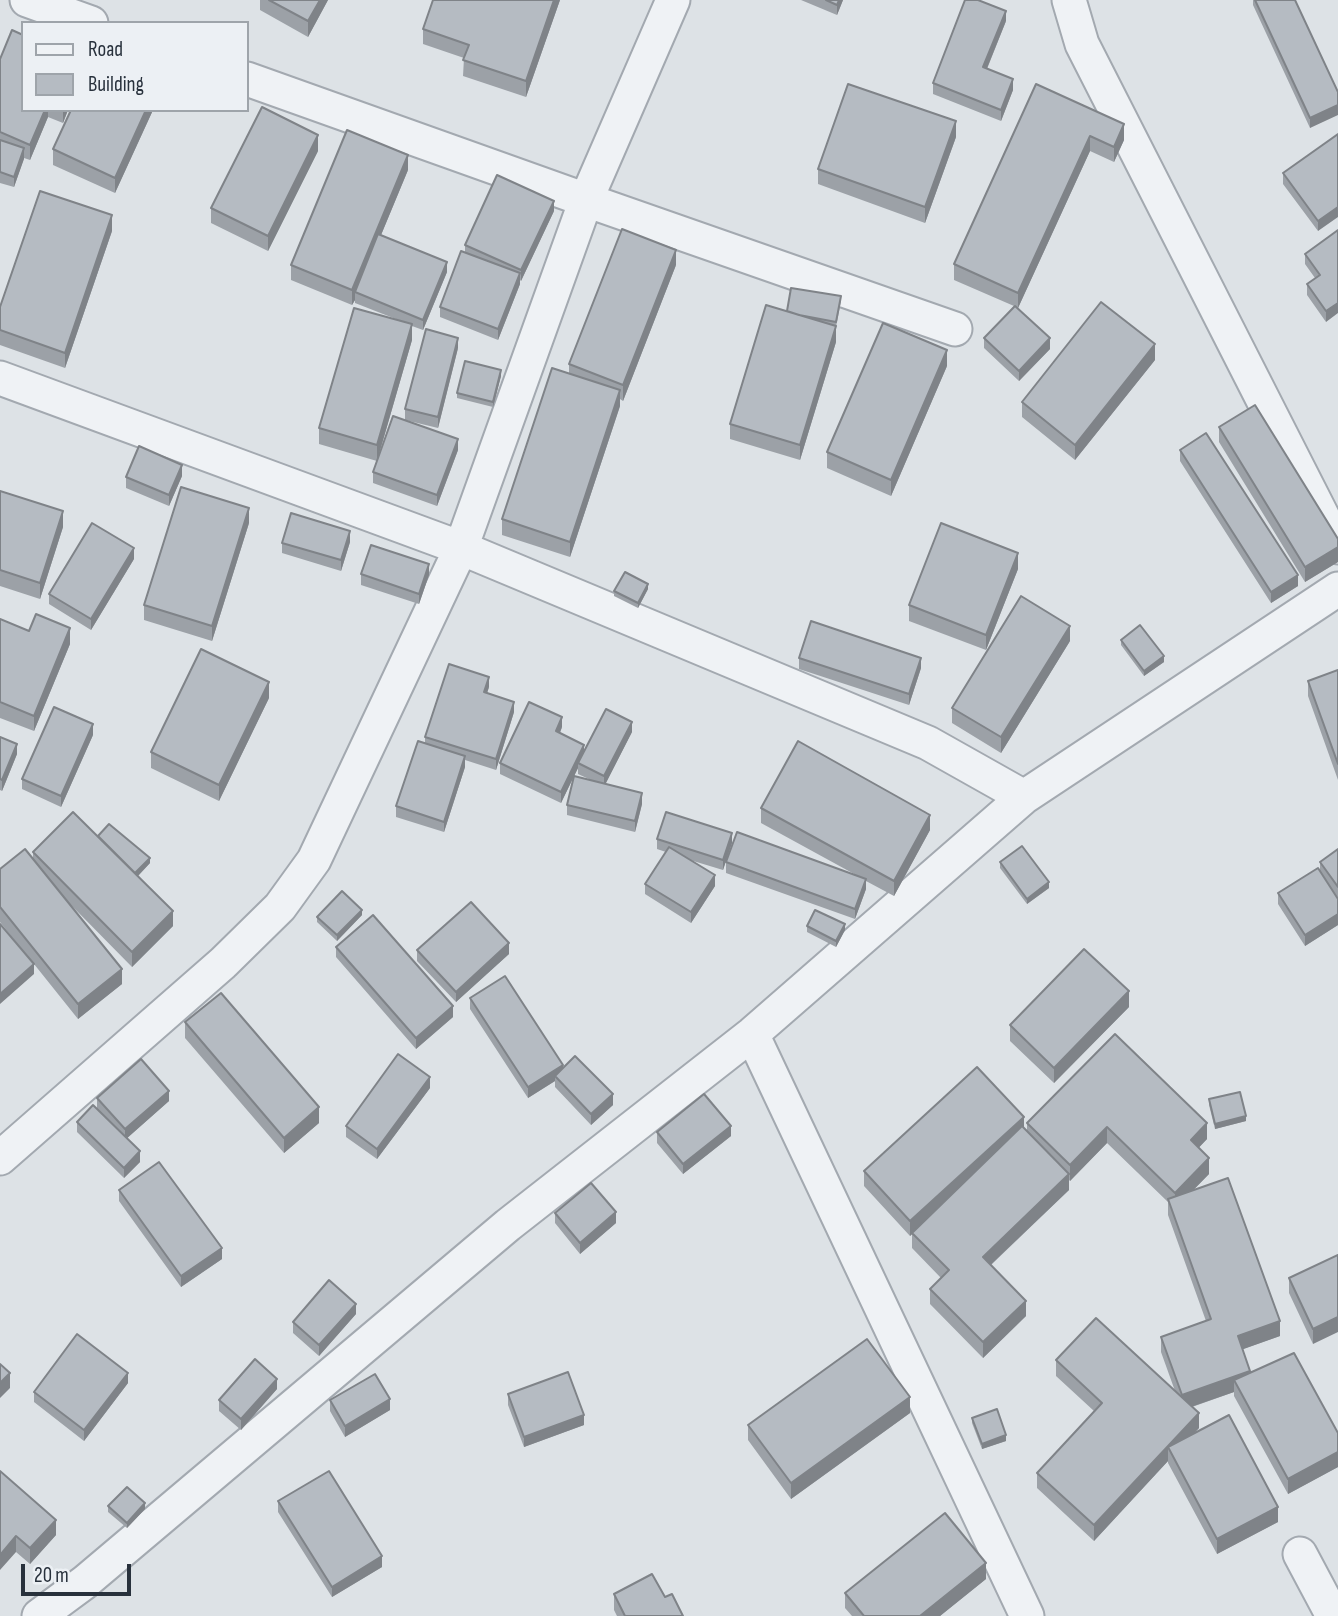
<!DOCTYPE html>
<style>
body{margin:0}
#map{position:relative;width:1338px;height:1616px;overflow:hidden;background:#dde2e6;font-family:"Sofia Sans Condensed",sans-serif}
canvas{display:block}
.legend{position:absolute;left:21px;top:21px;width:228px;height:91px;box-sizing:border-box;background:#ecf0f4;border:2px solid #9ea4aa;margin:0;padding:9px 12px;list-style:none;font-size:21px;color:#28313c}
.legend li{display:flex;align-items:center;gap:14px;height:35px}
.legend b{width:35px;border:2px solid #9ea4aa}
.scale{position:absolute;left:21px;top:1564px;width:110px;height:32px;box-sizing:border-box;border:4px solid #28313c;border-top:0;padding-left:9px;font-size:21px;line-height:24px;white-space:nowrap;color:#28313c;-webkit-text-stroke:5px #ecf0f4;paint-order:stroke}
</style>
<div id="map">
<canvas width="1338" height="1616"></canvas>
<ul class="legend">
<li><b style="height:9px;background:#eff2f5"></b>Road</li>
<li><b style="height:19px;background:#b5bbc2"></b>Building</li>
</ul>
<div class="scale">20 m</div>
</div>
<script>
const ctx = document.querySelector('canvas').getContext('2d');
ctx.lineJoin = 'round';
function trace(path, color, width, dash) { ctx.strokeStyle = color; ctx.lineWidth = width; ctx.lineCap = dash ? 'butt' : 'round'; ctx.setLineDash(dash || []); ctx.stroke(path); }
function paint(path, color) { ctx.fillStyle = color; ctx.fill(path, 'evenodd'); }
const street = new Path2D(`
 M27,0L91,23
 M1069,0L1082,44L1338,547
 M247,79L586,200L955,329
 M0,378L461,548L928,743L1024,797
 M752,1034L1027,1616
 M0,1158L223,963L280,907L314,860L461,548L586,200L673,0
 M1300,1554L1333,1616
 M39,1616L85,1582L508,1225L752,1034L1024,797L1338,589`);
trace(street, '#a3a9b0', 37);
trace(street, '#eff2f5', 33);
paint(new Path2D(`
 M260,0H328L308,37L260,10Z
 M560,0L526,97L463,76L464,58L423,44V29Z
 M801,0H843L837,15Z
 M1253,0H1295L1338,92L1310,128L1253,5Z
 M1006,21L987,69L1013,90L1001,121L933,94V83Z
 M0,59L23,110H68L63,123L48,117L30,160L24,158L14,187L0,183Z
 M1036,84L1124,140L1114,162L1090,151L1018,308L1050,349L1019,381L984,348V338L1014,306L954,280V264Z
 M71,110H153L115,193L53,165V149Z
 M1338,134L1318,231L1283,184V173Z
 M956,137L925,223L818,184V169Z
 M318,151L268,251L211,223V208Z
 M408,170L381,235L447,272L423,330L412,326V340L377,461L319,444V428L401,321L355,303V300L352,305L291,280V265Z
 M554,211L521,281L520,280V284L498,340L440,317V307L465,252V245Z
 M1338,230L1326,322L1307,295V284L1315,278L1305,264V254Z
 M112,231L65,368L0,345V307Z
 M676,265L623,401L620,399V406L570,557L502,535V519L569,373V364Z
 M841,301L836,327V342L800,460L730,439V424L787,311Z
 M458,348L438,428L405,420V409Z
 M1155,360L1075,460L1022,417V402Z
 M947,366L891,496L827,468V452Z
 M501,376L493,407L457,398V393Z
 M1219,427L1338,539V562L1305,582L1219,442Z
 M458,450L437,506L373,483V472Z
 M1180,450L1298,586L1271,603L1180,461Z
 M182,476L169,506L126,488V477Z
 M0,491L63,527L40,599L0,586Z
 M249,523L212,641L144,620V605Z
 M350,542L341,571L282,553V543Z
 M134,559L91,630L49,604V594Z
 M1018,569L986,650L909,621V605Z
 M361,574L429,575L419,604L361,585Z
 M648,589L638,608L614,596V591Z
 M0,619L29,631L70,644L34,731L0,718Z
 M1121,640L1164,662L1144,676L1121,645Z
 M1070,641L1001,753L952,723V708Z
 M799,658L921,668L909,705L799,669Z
 M1338,670V780L1308,696V681Z
 M489,687L487,693L514,712L496,770L465,760V767L444,832L396,817V806L425,743V737Z
 M269,698L219,801L151,768V752Z
 M562,727L560,733L584,751L632,732L605,784L642,804L635,832L567,815V805L573,778L561,803L500,774V763ZM578,768V774L591,780L574,776Z
 M93,735L61,807L22,789V779Z
 M0,737L17,754L2,791L0,790Z
 M761,808L930,830L894,896L866,881V889L855,919L726,873V862L856,875L761,823Z
 M98,836L150,863L138,876L173,926L132,967L71,905L122,984L78,1019L34,964V974L26,955L0,922V869L33,859V852Z
 M657,839L732,843L723,870L690,860L715,886L691,923L645,894V884L666,852L657,849Z
 M1338,849V925L1305,946L1278,904V893L1320,871V862Z
 M1000,862L1049,888L1027,904L1000,868Z
 M362,915L337,941L317,922V917Z
 M807,926L845,930L836,947L807,932Z
 M336,947L453,1017L416,1049L336,957Z
 M417,950L509,954L456,1002L417,961Z
 M470,998L563,1068L613,1105L591,1125L555,1087V1081L528,1098L470,1009Z
 M1129,1007L1054,1083L1010,1041V1025Z
 M185,1022L319,1123L284,1153L185,1038Z
 M1115,1034L1207,1139L1198,1148L1209,1174L1192,1191L1280,1336L1243,1349L1250,1373L1338,1433V1467L1288,1494L1234,1396V1392L1192,1407L1199,1428L1193,1434L1278,1522L1217,1554L1168,1463V1461L1094,1541L1037,1488V1473L1094,1411L1056,1376V1360L1175,1391L1161,1352V1337L1206,1321L1168,1215V1202L1107,1143L1070,1181L1069,1180V1190L991,1265L1026,1316L983,1358L930,1304V1289L941,1278L912,1248V1234L910,1236L864,1186V1171L1024,1128L1027,1131V1123Z
 M430,1088L377,1159L346,1137V1126Z
 M97,1098L169,1101L127,1138L140,1162L124,1178L77,1132V1122L97,1108Z
 M1209,1099L1246,1121L1215,1129L1209,1105Z
 M657,1132L731,1136L683,1174L657,1143Z
 M119,1190L222,1259L181,1287L119,1201Z
 M555,1213L616,1223L580,1254L555,1223Z
 M1338,1255L1313,1344L1289,1293V1278Z
 M356,1314L319,1356L293,1333V1322Z
 M128,1383L84,1441L34,1402V1392Z
 M277,1389L241,1430L219,1411V1400Z
 M508,1394L584,1425L524,1447L508,1405Z
 M330,1400L390,1410L345,1437L330,1411Z
 M910,1413L791,1499L748,1440V1425Z
 M972,1418L1006,1441L982,1449L972,1423Z
 M0,1471L56,1535L30,1564L16,1552Z
 M278,1501L382,1567L332,1597L278,1512Z
 M108,1506L145,1509L127,1528L108,1512Z
 M986,1579L940,1616H852L845,1608V1593Z
 M614,1594L665,1597L683,1616H617L614,1610Z`), '#9ca1a7');
paint(new Path2D(`
 M320,0H328L308,37V21Z
 M554,0H560L526,97V81Z
 M839,0H843L837,15V5Z
 M1006,11V21L983,78V67Z
 M1013,79V90L1001,121V110Z
 M1338,105V115L1310,128V118Z
 M45,110H48V117L30,160V145Z
 M63,110H68L63,123Z
 M146,110H153L115,193V178Z
 M956,121V137L925,223V207Z
 M1124,124V140L1114,162V147Z
 M318,135V151L268,251V236Z
 M1090,136V151L1018,308V293Z
 M24,148V159L14,187V177Z
 M408,155V170L357,293L355,292V300L352,305V290Z
 M554,201V211L521,281V270Z
 M1338,207V217L1318,231V221Z
 M112,215V231L65,368V353Z
 M676,250V265L623,401V385Z
 M447,262V272L423,330V320Z
 M520,273V284L498,340V329Z
 M1338,303V313L1326,322V311Z
 M412,324V340L377,461V445Z
 M836,326V342L800,460V445Z
 M458,338V348L438,428V417Z
 M1050,338V349L1019,381V371Z
 M1155,344V360L1075,460V445Z
 M947,350V366L891,496V480Z
 M501,370V376L493,407V402Z
 M620,390V406L570,557V542Z
 M458,439V450L437,506V495Z
 M182,465V476L169,506V495Z
 M249,508V523L212,641V626Z
 M63,511V527L40,599V583Z
 M350,531V542L341,571V560Z
 M1338,547V562L1305,582V567Z
 M134,548V559L91,630V619Z
 M1018,553V569L986,650V635Z
 M429,564V575L419,604V594Z
 M1298,575V586L1271,603V592Z
 M648,584V589L638,608V603Z
 M1070,626V641L1001,753V737Z
 M70,628V644L34,731V716Z
 M1164,656V662L1144,676V671Z
 M921,658V668L909,705V694Z
 M489,677V687L484,702V692Z
 M269,682V698L219,801V785Z
 M514,702V712L496,770V759Z
 M562,717V727L556,742V731Z
 M632,722V732L604,787V776Z
 M93,724V735L61,807V796Z
 M17,744V754L2,791V780Z
 M584,745V755L578,763V768L561,803V792Z
 M465,756V767L444,832V822Z
 M642,793V804L635,832V821Z
 M930,815V830L894,896V881Z
 M732,833V843L723,870V860Z
 M150,858V863L135,879V873Z
 M715,875V886L691,923V912Z
 M866,879V889L855,919V909Z
 M1049,882V888L1027,904V899Z
 M362,910V915L337,941V935Z
 M173,911V926L132,967V952Z
 M1338,914V925L1305,946V935Z
 M845,924V930L836,947V941Z
 M509,943V954L456,1002V992Z
 M34,964V974L0,1004V994Z
 M122,969V984L78,1019V1004Z
 M1129,991V1007L1054,1083V1068Z
 M453,1006V1017L416,1049V1038Z
 M563,1065V1076H555V1081L528,1098V1087Z
 M430,1077V1088L377,1159V1149Z
 M169,1091V1101L125,1140V1129Z
 M613,1094V1105L591,1125V1114Z
 M319,1107V1123L284,1153V1138Z
 M1246,1116V1121L1215,1129V1124Z
 M1024,1117V1132L910,1236V1221Z
 M1207,1123V1139L1191,1156V1140Z
 M731,1126V1136L683,1174V1164Z
 M1107,1127V1143L1070,1181V1165Z
 M140,1151V1162L124,1178V1168Z
 M1209,1158V1174L1175,1209V1193Z
 M1069,1174V1190L983,1272V1257Z
 M616,1212V1223L580,1254V1243Z
 M222,1248V1259L181,1287V1276Z
 M1026,1301V1316L983,1358V1342Z
 M356,1304V1314L319,1356V1345Z
 M1338,1317V1332L1313,1344V1329Z
 M1280,1321V1336L1238,1351V1336Z
 M1250,1371V1386L1234,1380V1392L1182,1410V1395Z
 M10,1373V1388L0,1398V1383Z
 M128,1373V1383L84,1441V1430Z
 M277,1379V1389L241,1430V1419Z
 M910,1397V1413L791,1499V1483Z
 M390,1399V1410L345,1437V1426Z
 M1199,1413V1428L1173,1456L1168,1447V1461L1094,1541V1525Z
 M584,1415V1425L524,1447V1437Z
 M1006,1435V1441L982,1449V1444Z
 M1338,1452V1467L1288,1494V1479Z
 M145,1503V1509L127,1528V1523Z
 M1278,1507V1522L1217,1554V1539Z
 M56,1520V1535L30,1564V1548Z
 M16,1536V1552L0,1570V1555Z
 M382,1556V1567L332,1597V1587Z
 M986,1563V1579L940,1616H920Z`), '#7f8388');
const building = new Path2D(`
 M269,0H320L308,21Z
 M433,0H554L526,81L463,60L469,45L423,29Z
 M826,0H839L837,5Z
 M965,0H978L1006,11L983,67L1013,79L1001,110L933,83Z
 M1255,0H1295L1338,92V105L1310,118Z
 M12,30L23,35V110H45L30,145L0,132V59Z
 M848,84L956,121L925,207L818,169Z
 M1036,84L1124,124L1114,147L1090,136L1018,293L954,264Z
 M262,107L318,135L268,236L211,208Z
 M71,110H146L115,178L53,149Z
 M347,130L408,155L352,290L291,265Z
 M1338,134V207L1318,221L1283,173Z
 M0,140L24,148L14,177L0,172Z
 M497,175L554,201L521,270L465,245Z
 M40,191L112,215L65,353L0,330V307Z
 M622,229L676,250L623,385L569,364Z
 M1338,230V303L1326,311L1307,284L1320,275L1305,254Z
 M378,234L447,262L423,320L355,292Z
 M461,251L520,273L498,329L440,307Z
 M791,288L841,296L836,322L799,315L787,311Z
 M1101,302L1155,344L1075,445L1022,402Z
 M766,305L836,326L800,445L730,424Z
 M1015,306L1050,338L1019,371L984,338Z
 M354,308L412,324L377,445L319,428Z
 M883,323L947,350L891,480L827,452Z
 M426,329L458,338L438,417L405,409Z
 M465,361L501,370L493,402L457,393Z
 M552,368L620,390L570,542L502,519Z
 M1255,405L1338,539V547L1305,567L1219,427Z
 M393,416L458,439L437,495L373,472Z
 M1206,433L1298,575L1271,592L1180,450Z
 M139,446L182,465L169,495L126,477Z
 M181,487L249,508L212,626L144,605Z
 M0,491L63,511L40,583L0,570Z
 M291,513L350,531L341,560L282,543Z
 M92,523L134,548L91,619L49,594Z
 M941,523L1018,553L986,635L909,605Z
 M371,545L429,564L419,594L361,574Z
 M625,572L648,584L638,603L614,591Z
 M1021,596L1070,626L1001,737L952,708Z
 M36,614L70,628L34,716L0,702V619L29,631Z
 M811,621L921,658L909,694L799,658Z
 M1140,625L1164,656L1144,671L1121,640Z
 M201,649L269,682L219,785L151,752Z
 M449,664L489,677L484,692L514,702L496,759L425,737Z
 M1338,670V764L1308,681Z
 M529,702L562,717L556,731L584,745L561,792L500,763Z
 M54,707L93,724L61,796L22,779Z
 M606,709L632,722L604,776L578,763Z
 M0,737L17,744L2,780L0,779Z
 M418,741L465,756L444,822L396,806Z
 M798,741L930,815L894,881L761,808Z
 M574,776L642,793L635,821L567,805Z
 M73,812L173,911L132,952L33,852Z
 M666,812L732,833L723,860L657,839Z
 M109,824L150,858L135,873L98,836Z
 M737,832L866,879L855,909L726,862Z
 M1022,846L1049,882L1027,899L1000,862Z
 M669,847L715,875L691,912L645,884Z
 M25,849L122,969L78,1004L0,907V869Z
 M1338,849V887L1320,862Z
 M1318,868L1338,899V914L1305,935L1278,893Z
 M342,891L362,910L337,935L317,917Z
 M471,902L509,943L456,992L417,950Z
 M815,910L845,924L836,941L807,926Z
 M373,915L453,1006L416,1038L336,947Z
 M0,924L34,964L0,994Z
 M1084,949L1129,991L1054,1068L1010,1025Z
 M505,976L563,1065L528,1087L470,998Z
 M221,993L319,1107L284,1138L185,1022Z
 M1115,1034L1207,1123L1191,1140L1209,1158L1175,1193L1107,1127L1070,1165L1027,1123Z
 M398,1054L430,1077L377,1149L346,1126Z
 M575,1056L613,1094L591,1114L555,1076Z
 M141,1059L169,1091L125,1129L97,1098Z
 M977,1067L1024,1117L910,1221L864,1171Z
 M1240,1092L1246,1116L1215,1124L1209,1099Z
 M704,1094L731,1126L683,1164L657,1132Z
 M93,1105L140,1151L124,1168L77,1122Z
 M1022,1126L1069,1174L983,1257L1026,1301L983,1342L930,1289L949,1270L912,1233Z
 M159,1162L222,1248L181,1276L119,1190Z
 M1228,1178L1280,1321L1238,1336L1250,1371L1182,1395L1161,1337L1211,1319L1168,1199Z
 M591,1183L616,1212L580,1243L555,1213Z
 M1338,1255V1317L1313,1329L1289,1278Z
 M329,1280L356,1304L319,1345L293,1322Z
 M1096,1318L1199,1413L1094,1525L1037,1473L1102,1403L1056,1360Z
 M77,1334L128,1373L84,1430L34,1392Z
 M867,1339L910,1397L791,1483L748,1425Z
 M1294,1353L1338,1433V1452L1288,1479L1234,1380Z
 M255,1359L277,1379L241,1419L219,1400Z
 M0,1364L10,1373L0,1383Z
 M568,1372L584,1415L524,1437L508,1394Z
 M375,1374L390,1399L345,1426L330,1400Z
 M997,1409L1006,1435L982,1444L972,1418Z
 M1229,1415L1278,1507L1217,1539L1168,1447Z
 M0,1471L56,1520L30,1548L16,1536L0,1555Z
 M329,1471L382,1556L332,1587L278,1501Z
 M127,1487L145,1503L127,1523L108,1506Z
 M945,1513L986,1563L920,1616H864L845,1593Z
 M652,1574L665,1597L672,1594L683,1616H625L614,1594Z`);
paint(building, '#b5bbc2');
trace(building, '#7f8388', 2);
</script>
